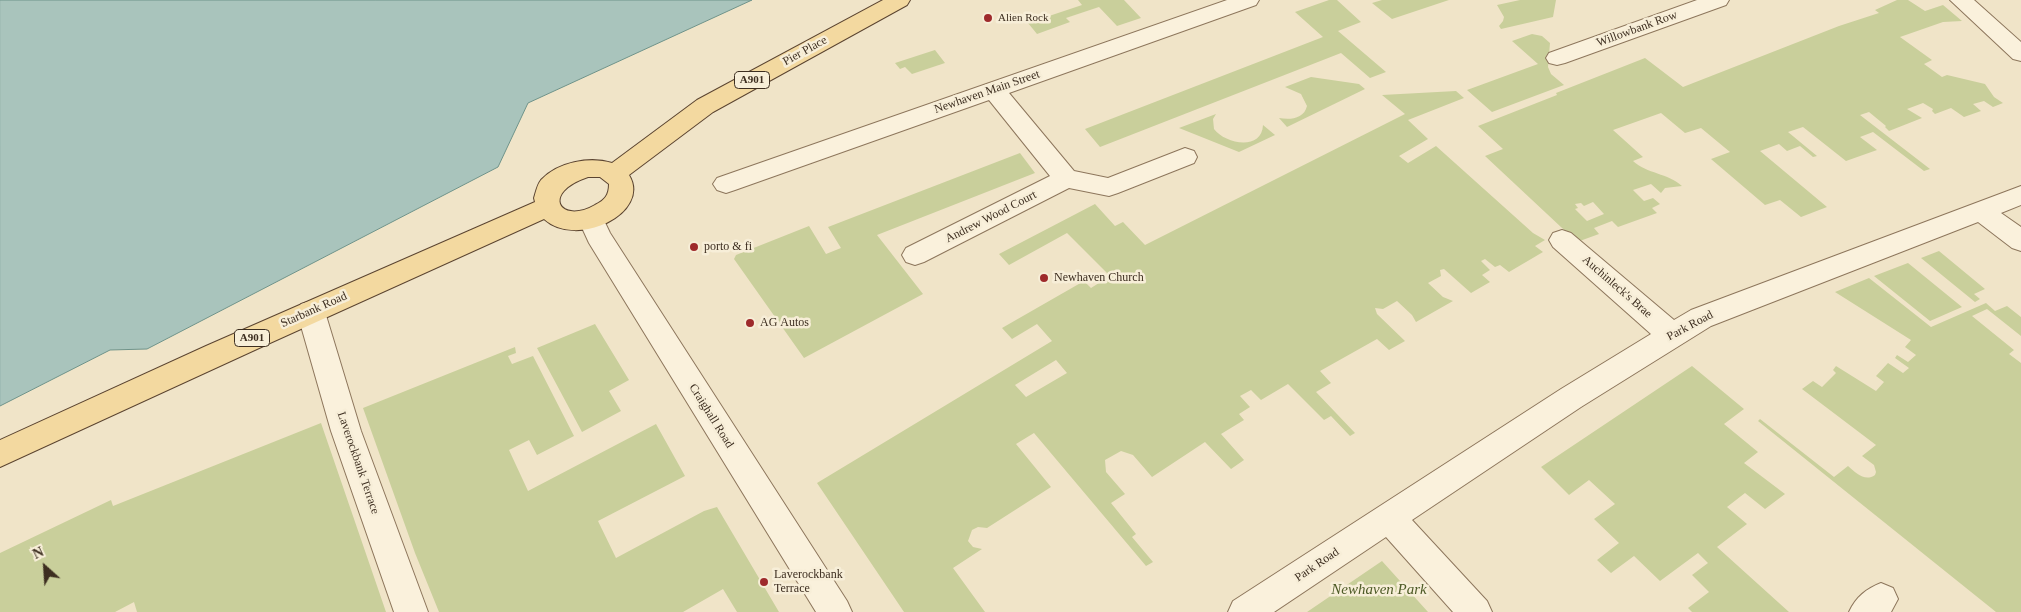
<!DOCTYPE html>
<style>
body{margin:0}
#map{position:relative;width:2021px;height:612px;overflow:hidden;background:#f0e4c8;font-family:"Times New Roman",serif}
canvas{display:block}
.north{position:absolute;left:20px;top:542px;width:50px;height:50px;-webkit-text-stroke:4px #f7eed8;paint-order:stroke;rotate:334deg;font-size:14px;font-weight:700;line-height:20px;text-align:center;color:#3d2e20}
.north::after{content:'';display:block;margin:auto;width:18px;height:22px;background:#3d2e20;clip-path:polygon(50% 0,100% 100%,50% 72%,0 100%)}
</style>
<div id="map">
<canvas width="2021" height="612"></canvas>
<div class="north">N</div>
</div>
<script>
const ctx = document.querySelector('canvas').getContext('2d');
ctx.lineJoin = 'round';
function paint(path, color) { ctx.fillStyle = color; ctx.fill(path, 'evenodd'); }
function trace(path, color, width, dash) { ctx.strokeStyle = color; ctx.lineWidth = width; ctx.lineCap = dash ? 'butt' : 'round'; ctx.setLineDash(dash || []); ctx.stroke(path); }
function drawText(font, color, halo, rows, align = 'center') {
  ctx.font = font + ' "Times New Roman",serif'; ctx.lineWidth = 5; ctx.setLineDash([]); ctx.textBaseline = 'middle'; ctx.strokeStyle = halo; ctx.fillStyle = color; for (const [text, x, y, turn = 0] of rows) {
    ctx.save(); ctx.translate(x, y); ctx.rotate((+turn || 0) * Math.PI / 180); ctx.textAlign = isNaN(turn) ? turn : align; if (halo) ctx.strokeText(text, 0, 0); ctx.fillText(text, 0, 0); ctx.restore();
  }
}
paint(new Path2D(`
 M1078,0H1124L1141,18L1117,26L1099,7L1066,18L1070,22L1037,34L1028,23L1082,5Z
 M1329,0H1337L1361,22L1338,31L1386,72L1370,78L1341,53L1100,147L1085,129L1323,37L1295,12Z
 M1382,0H1449L1392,19L1372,3Z
 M1520,0H1556L1553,17L1501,29L1499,26L1503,21L1504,17L1497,5Z
 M1897,0H1908L1925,11L1943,5L1962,21L1943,22L1900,37L1932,60L1924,64L1942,77L1947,75L1985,84L1994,97L2003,103L1993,107L1984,101L1973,104L1981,111L1964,117L1951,108L1935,114L1932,111L1933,109L1923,103L1907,109L1922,118L1889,131L1885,127L1886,126L1869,112L1860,115L1930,169L1924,171L1873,132L1860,137L1877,150L1846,161L1803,127L1788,132L1817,156L1813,157L1800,146L1787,151L1779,144L1760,151L1827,207L1801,217L1780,200L1765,205L1711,159L1730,152L1701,128L1685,133L1661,113L1613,130L1643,157L1633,161C1647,174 1668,173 1682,186L1665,188L1661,193L1651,184L1633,190L1644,201L1653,198L1660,204L1652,208L1657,213L1618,227L1612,221L1594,228L1599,234L1577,242L1485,156L1503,149L1478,126L1557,95L1556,93L1645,58L1683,87L1839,26L1879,13L1875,10ZM1593,202L1604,214L1587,221L1575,209L1578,208L1575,204L1581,203L1584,206Z
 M1532,34L1542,36L1550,43L1548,67L1551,74L1564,85L1492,112L1467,90L1538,64L1512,41Z
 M935,50L945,63L912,74L905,67L900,69L895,63Z
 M1311,77L1359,84L1365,89L1287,127L1279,118C1290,120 1304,119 1307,106L1301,94L1285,87Z
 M1456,91L1464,98L1408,120L1428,139L1399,156L1408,163L1436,146L1533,233L1545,240L1535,246L1543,252L1509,272L1500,265L1495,267L1485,259L1481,261L1490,270L1482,275L1490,282L1471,293L1444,269L1440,270L1441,276L1428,283L1443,297L1453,301L1416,322L1412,315L1397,301L1383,309L1375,308L1377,314L1405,341L1389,350L1377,339L1320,371L1331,383L1316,392L1355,433L1350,436L1331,416L1324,420L1288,384L1261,400L1251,390L1240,396L1250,407L1239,414L1244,420L1221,434L1244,460L1231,469L1205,442L1152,477L1133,455L1121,451L1105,460L1106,472L1125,494L1111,503L1136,534L1132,537L1153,562L1146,566L1034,433L1016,444L1051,487L987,528L978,527L972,530L968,541L973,547L982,549L953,568L985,612H904L817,483L1052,341L1037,324L1012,339L1002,328L1084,281L1091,288L1110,276L1067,233L1009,265L999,254L1095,204L1115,226L1123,222L1145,245L1405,114L1382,95ZM1056,360L1067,373L1026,397L1015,385Z
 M1216,114L1213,119L1214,129C1225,144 1262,151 1263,125L1275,135L1239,152L1179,128Z
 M1020,153L1035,173L877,235L923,294L804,358L734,259L736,255L809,226L826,254L841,248L828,227Z
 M1939,251L1985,289L1974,294L1980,299L1975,302L1921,258Z
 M1908,263L1962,307L1930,321L1874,276Z
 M1869,278L1931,327L1986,303L1995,311L2007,306L2021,317V336L1987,309L1972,316L2014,350L2009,354L2021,363V612H1996L1758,421L1760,419L1834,477L1848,466C1856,473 1865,482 1875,475L1876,472L1874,465L1862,456L1876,445L1802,389L1813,381L1822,387L1836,373L1833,370L1836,366L1876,391L1884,382L1876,376L1888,363L1903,373L1909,368L1895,358L1897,355L1908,362L1916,355L1905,347L1911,340L1835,292Z
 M595,324L629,380L609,391L621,411L582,432L537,348Z
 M515,347L516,353L508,356L512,364L533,356L574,436L537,455L529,440L509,450L528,491L656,424L685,476L598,521L616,558L704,511L717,507L779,612H737L723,589L683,612H439L415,553L363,408Z
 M1692,366L1744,409L1724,424L1758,452L1744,463L1785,494L1765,509L1745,493L1727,507L1747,524L1717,547L1789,612H1692L1688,608L1709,592L1692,575L1708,563L1698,553L1660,581L1634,556L1611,573L1597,560L1619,543L1594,519L1615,504L1589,480L1569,495L1541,467Z
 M321,423L386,612H137L134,602L115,612H0V553L111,500L113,506Z
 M1382,561L1428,612H1307Z`), '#c9cf9b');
const water = new Path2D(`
 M0,0H752L528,103L498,167L147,349L110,350L0,406Z`);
paint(water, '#a9c4bc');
trace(water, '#6f938a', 1);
const minor = new Path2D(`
 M1227,0H1259L1256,5L1009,93L1074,171L1108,178L1185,148L1194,151L1197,157L1194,163L1118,193L1109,196L1069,188L924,262L915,265L906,262L902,255L906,248L1050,176L989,100L735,190L726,193L717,190L713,184L717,178Z
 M1697,0H1729L1726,5L1565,63L1557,65L1549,63L1546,58L1549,53Z
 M1950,0H1974L2021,42V61L2013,59Z
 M2021,186V205L2001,213L2021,227V251L2012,248L1978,222L1711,326L1581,407L1412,520L1487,601L1492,612H1453L1386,537L1274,612H1228L1233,601L1561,389L1651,334L1553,247L1549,240L1553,233L1562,230L1571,233L1674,320L1691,310Z
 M591,209L600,212L610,233L847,601L852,612H816L589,243L578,219L582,212Z
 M311,301L321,304L325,312L361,431L428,612H394L331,431L297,312L301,304Z
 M1881,583L1893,588L1898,599L1891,612H1849C1856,597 1866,589 1881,583Z`);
const major = new Path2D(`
 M883,0H910L907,5L713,112L629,175C652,213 577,249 544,219L270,343L0,467V440L206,346L535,202L534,198C536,192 537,185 541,180C557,162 590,156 612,163L697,100ZM588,177H600L609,184C609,195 605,200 595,205C560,225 540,193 588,177Z`);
trace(minor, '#8d765c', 2);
trace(major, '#5b4430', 2);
paint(minor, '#faf1dc');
paint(major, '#f3d9a0');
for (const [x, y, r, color] of [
 [988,18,5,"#9e2a2b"],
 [694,247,5,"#9e2a2b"],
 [1044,278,5,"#9e2a2b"],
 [750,323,5,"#9e2a2b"],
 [764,582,5,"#9e2a2b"]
]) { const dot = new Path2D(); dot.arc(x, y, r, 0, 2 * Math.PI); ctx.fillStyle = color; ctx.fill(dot); trace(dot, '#f7eed8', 2); }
drawText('11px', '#3d2e20', '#f7eed8', [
 ["Alien Rock",998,18]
], 'left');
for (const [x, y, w] of [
 [752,80,35],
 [252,338,35]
]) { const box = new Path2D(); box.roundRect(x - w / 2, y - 8.5, w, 17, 4); ctx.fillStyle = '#f7eed8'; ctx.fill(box); trace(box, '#3d2e20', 1); }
drawText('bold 11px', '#3d2e20', null, [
 ["A901",752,80],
 ["A901",252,338]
]);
drawText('12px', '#3d2e20', '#f7eed8', [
 ["Willowbank Row",1637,29,-20],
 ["Pier Place",805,51,-29],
 ["Newhaven Main Street",987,92,-19],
 ["Andrew Wood Court",991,217,-27],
 ["Auchinleck's Brae",1617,287,41],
 ["Starbank Road",314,310,-24],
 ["Park Road",1690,326,-28],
 ["Craighall Road",711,416,58],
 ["Laverockbank Terrace",358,463,71],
 ["Park Road",1317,565,-34]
]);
drawText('12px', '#3d2e20', '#f7eed8', [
 ["porto & fi",704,247],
 ["Newhaven Church",1054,278],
 ["AG Autos",760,323],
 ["Laverockbank",774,575],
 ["Terrace",774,589]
], 'left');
drawText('italic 15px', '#4d5a26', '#f7eed8', [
 ["Newhaven Park",1379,590]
]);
</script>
